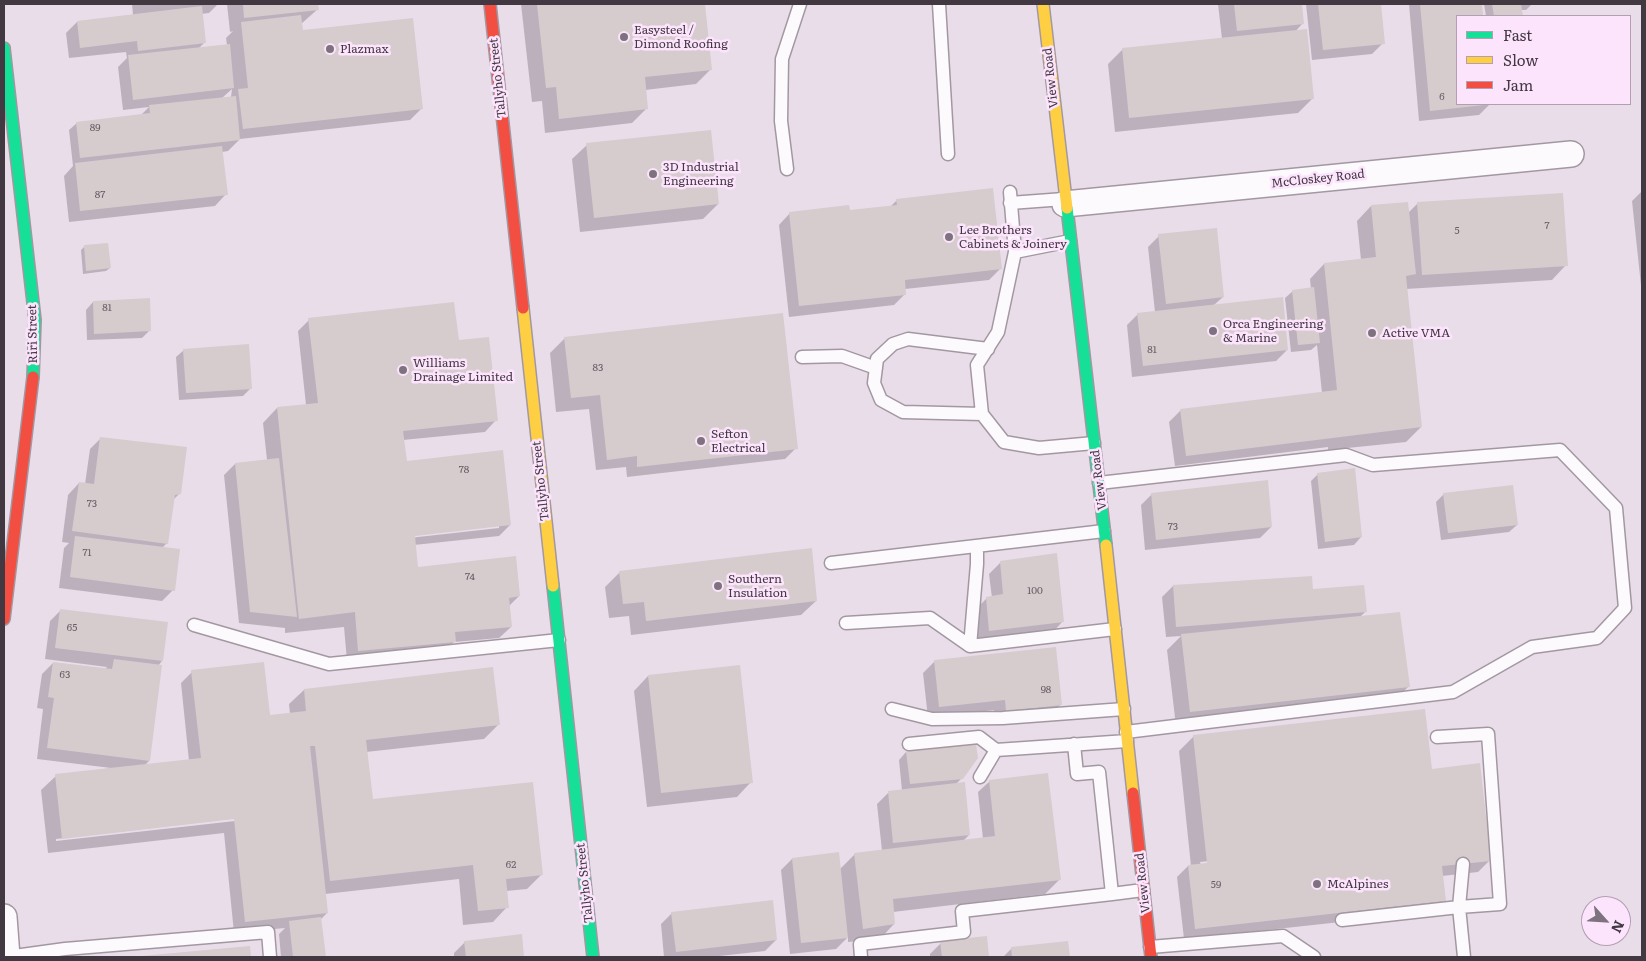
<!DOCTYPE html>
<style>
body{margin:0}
#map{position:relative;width:1646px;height:961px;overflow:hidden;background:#eaddea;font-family:Literata,serif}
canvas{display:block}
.frame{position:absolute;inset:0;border:5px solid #423842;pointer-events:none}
.legend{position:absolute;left:1456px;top:15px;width:175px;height:90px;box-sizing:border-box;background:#fde4fd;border:1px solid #b29fb2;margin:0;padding:6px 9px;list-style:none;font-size:15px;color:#423842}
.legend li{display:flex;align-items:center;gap:10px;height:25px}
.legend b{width:25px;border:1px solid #b29fb2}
.north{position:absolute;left:1581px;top:896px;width:50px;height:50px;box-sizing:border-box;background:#fde4fd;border:1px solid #b29fb2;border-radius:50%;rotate:116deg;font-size:14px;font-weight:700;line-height:20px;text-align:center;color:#423842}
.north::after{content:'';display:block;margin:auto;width:18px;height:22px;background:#7d727d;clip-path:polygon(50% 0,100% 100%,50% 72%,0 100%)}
</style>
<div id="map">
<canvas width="1646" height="961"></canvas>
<div class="frame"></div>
<ul class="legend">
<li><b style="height:6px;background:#16e098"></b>Fast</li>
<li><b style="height:6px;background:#ffcf43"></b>Slow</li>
<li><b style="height:6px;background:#f24e42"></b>Jam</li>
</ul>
<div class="north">N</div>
</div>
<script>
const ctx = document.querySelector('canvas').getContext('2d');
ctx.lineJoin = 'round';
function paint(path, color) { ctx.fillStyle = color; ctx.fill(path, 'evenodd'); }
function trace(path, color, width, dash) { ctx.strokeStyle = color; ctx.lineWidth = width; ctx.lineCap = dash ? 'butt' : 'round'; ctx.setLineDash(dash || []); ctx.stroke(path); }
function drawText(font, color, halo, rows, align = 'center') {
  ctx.font = font + ' Literata,serif'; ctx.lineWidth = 5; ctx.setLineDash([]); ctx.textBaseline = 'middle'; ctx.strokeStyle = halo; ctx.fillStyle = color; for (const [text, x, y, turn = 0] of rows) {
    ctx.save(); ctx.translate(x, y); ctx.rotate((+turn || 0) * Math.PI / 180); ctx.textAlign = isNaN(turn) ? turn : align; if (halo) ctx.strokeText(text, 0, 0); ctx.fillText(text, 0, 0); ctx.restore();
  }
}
paint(new Path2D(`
 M132,4H218L209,13L201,14L205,42L199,48L227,45L226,38L233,31L230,32L227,4H322H317L318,9L301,24L302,31L421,109L410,120L240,139L228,151L222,152L226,194L215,206L69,222L64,176L73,166L69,130L77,123L140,116L149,107L123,110L118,67L127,58L126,52L69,58L66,33L77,22L133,15ZM232,89L231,97L222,98Z
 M521,4H703L710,70L696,84L645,90L647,108L632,123L545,133L542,101L532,102Z
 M1218,4H1300L1302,24L1295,32L1312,99L1298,113L1115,132L1108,64L1123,49L1222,39Z
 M1306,4H1380L1383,43L1372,54L1312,60Z
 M1409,4H1481L1482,16H1457V104H1490L1479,115L1419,121Z
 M1484,4H1532L1526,10H1521V16H1486Z
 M587,145L718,204L703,219L580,232L572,159Z
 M1642,191V295L1632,201Z
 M897,200L1000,269L989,280L905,289V294L894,305L789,317L779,225L790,213L849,211L890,207Z
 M1418,203L1566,265L1552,280L1406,289L1421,427L1406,442L1328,450V447L1175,466L1169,422L1181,410L1322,393L1317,345L1311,350L1291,352L1285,298L1293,291L1311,289L1310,279L1324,264L1361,260L1357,221L1371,206L1408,213Z
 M1159,236L1223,297L1214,305L1287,350L1276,361L1132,377L1127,325L1138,314L1155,312L1148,247Z
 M84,247L110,268L106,271L83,274L81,250Z
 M93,302L149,331L142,338L87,340L86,310Z
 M309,320L457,341L496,420L485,432L403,440L406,464L510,525L499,536L414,545L417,570L519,596L509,606L511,627L499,638L454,642L443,652L347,661L344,627L285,633V628L239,623L224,475L235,464L267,460L263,423L277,408L306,405L298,331ZM499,525V528L409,538L408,535Z
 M565,338L796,448L785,459L627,477L626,467L596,470L589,409L556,412L550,353Z
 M184,350L251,388L243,396L179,400L176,357Z
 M101,438L180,493L173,500L167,543L162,548L173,590L162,601L59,588L64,548L69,543L62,542L68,495L79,483L85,484L90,449Z
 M1318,474L1361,537L1354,545L1318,549L1311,481Z
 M1152,494L1271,527L1260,538L1145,550L1141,505Z
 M1444,494L1517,525L1509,532L1441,540L1436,502Z
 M1000,563L1063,621L1052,633L978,641L975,610L986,599L992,598L989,574Z
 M620,572L816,601L801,615L631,635L629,616L609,618L605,587Z
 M1173,586L1312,591L1366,611L1359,618L1409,686L1394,701L1176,726L1167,650L1181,636L1166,637L1162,597Z
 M61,610L162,661L158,666L149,761L144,766L189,761L181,683L192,672L268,716L290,714L289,704L304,690L498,725L484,739L366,752L372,800L542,874L527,889L506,891L507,907L493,922L463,925L459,879L325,894L327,913L320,920L325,957H281L279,934L285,928L234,933L224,833L48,853L41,790L56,776L111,768L37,759L43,709L37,708L42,674L53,663L104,670L107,667L45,659L50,621ZM238,818L235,821L56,841V839Z
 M935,661L1061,704L1050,716L995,722L994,710L928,718L923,673Z
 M648,676L751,782L737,797L647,807L634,691Z
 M1194,736L1431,772L1489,861L1478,872L1442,876L1444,900L1433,912L1184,939L1177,877L1188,866H1191L1179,751ZM1423,838L1201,865L1200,862Z
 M906,752L962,778L955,785L969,835L963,841L983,839L978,792L990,781L1060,879L1045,894L893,912L894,924L880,939L848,942V937L836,949L790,954L781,870L792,859L840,869L855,854L882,851L877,804L888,793L902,791L899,760Z
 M672,913L776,940L765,951L710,957H664L661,924Z
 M520,936L523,957H454V953L465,942Z
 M986,937L988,957H930V954L941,943Z
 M1067,942L1069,957H1003L1012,948Z
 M249,947L250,957H141L172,954Z`), '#0003');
paint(new Path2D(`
 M243,4H318L319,10L244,18Z
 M537,4H705L712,70L645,77L648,109L559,119L556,87L546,88Z
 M1234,4H1302L1304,24L1237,31Z
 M1318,4H1381L1385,44L1323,50Z
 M1420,4H1482L1483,16H1457V104H1484V105L1430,111Z
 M1492,4H1521L1523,16H1494Z
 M202,6L206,43L138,51L137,41L80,48L77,21Z
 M301,15L303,30L413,18L423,109L243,129L238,89L248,88L241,22Z
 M1307,29L1314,99L1129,118L1122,48Z
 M230,44L234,88L133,100L128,55Z
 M236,96L240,140L80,158L76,122L150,113L149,105Z
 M711,130L719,204L594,218L586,143Z
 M222,146L228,195L80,211L75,163Z
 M993,188L1002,269L905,280L906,295L799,306L789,212L849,205L850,210L897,205L896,199Z
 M1563,193L1568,266L1422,275L1417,202Z
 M1408,202L1416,274L1406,276L1422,427L1186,456L1180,409L1337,390L1324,263L1376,257L1371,205Z
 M1217,228L1224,297L1166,304L1158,234Z
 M108,243L111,268L86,271L84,245Z
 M1314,287L1320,343L1298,345L1292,290Z
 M1283,297L1288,350L1143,366L1137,313Z
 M150,298L151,331L94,334L93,301Z
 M454,302L459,340L489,337L498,421L403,431L407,461L503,450L511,525L415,536L418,567L516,556L520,596L509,598L512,627L455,632L456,642L358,651L355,612L299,619L277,407L318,403L308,318Z
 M783,313L798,449L637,467V456L607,460L600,395L571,398L564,337Z
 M249,344L252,389L186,393L183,349Z
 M100,437L187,447L181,494L175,495L168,544L72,531L79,482L94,484Z
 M279,458L297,617L250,612L235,463Z
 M1355,468L1362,537L1325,542L1317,473Z
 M1268,480L1272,527L1156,540L1151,493Z
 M1513,485L1518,525L1448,533L1443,493Z
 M75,536L180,549L175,591L70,577Z
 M812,548L817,601L646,621L644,602L623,604L619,571Z
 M1057,553L1064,622L989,631L986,597L1003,594L1000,561Z
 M1312,576L1313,589L1364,585L1367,612L1176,627L1173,585Z
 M60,609L168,622L163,661L55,648Z
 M1400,612L1410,687L1190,712L1181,634Z
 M1056,647L1062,705L1006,711L1005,700L939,707L934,660Z
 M114,659L162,665L150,761L47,748L54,698L48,697L53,662L112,669Z
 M264,662L270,715L306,711L304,689L493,667L500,725L366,740L373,799L533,782L543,875L506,879L509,908L478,911L473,865L330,881L315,746H310L328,913L245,922L234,819L62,839L55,774L201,758L191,670Z
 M740,665L753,783L661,793L648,675Z
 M1425,709L1432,769L1480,763L1491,861L1442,866L1446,901L1195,929L1188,865L1207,863L1193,735Z
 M976,744L978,758L963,779L910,784L906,751Z
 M1048,773L1061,880L893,899L895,924L863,929L854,853L995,836L989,780Z
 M965,782L970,835L893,843L888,791Z
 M839,852L848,938L801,943L792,858Z
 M773,900L777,940L676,952L671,912Z
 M321,917L326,957H293L289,921Z
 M522,934L524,957H466L464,941Z
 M987,936L989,957H942L940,941Z
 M1068,941L1070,957H1012L1011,947Z
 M250,946L251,957H141V956Z`), '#d6cbcd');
const lane = new Path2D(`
 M939,4L948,154
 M787,169L781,121L782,59L800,4
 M1010,192L1015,252
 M1010,203L1064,199
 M1070,241L1015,252L998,332L977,365L982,414L1004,442L1039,448L1094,443
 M802,357L842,356L876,368
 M982,414L903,412L881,400L874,383L877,359L893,344L908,339L988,349
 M1099,483L1346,455L1373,465L1560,450L1616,508L1625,608L1597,638L1532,647L1453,692L1126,732
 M831,563L1104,531
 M846,623L930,618L970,646L1115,629
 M194,625L329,664L559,640
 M970,646L977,564V546
 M892,709L932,719L1003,718L1124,709
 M1437,737L1488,734L1500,904L1459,907L1463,864
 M909,744L979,737L996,750
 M980,777L996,750L1127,741
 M1112,894L1143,890
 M1342,920L1459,907L1464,957
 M1150,947L1283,936L1314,957
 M7,957L65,949L268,932L270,957
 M861,957L860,944L964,932L962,911L1112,894L1099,772L1077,774L1074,744`);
const street = new Path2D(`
 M1065,204L1571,154
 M4,917L7,957`);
const fast = new Path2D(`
 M4,48L35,320L33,377
 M1067,208L1106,545
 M553,586L593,957`);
const slow = new Path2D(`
 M1043,4L1067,208
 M523,308L553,586
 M1106,545L1133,793`);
const jam = new Path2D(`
 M490,4L523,308
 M4,619L33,377
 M1133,793L1151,957`);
trace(lane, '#a298a2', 15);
trace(street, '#a298a2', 28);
trace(fast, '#a298a2', 14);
trace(slow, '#a298a2', 14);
trace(jam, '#a298a2', 14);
trace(lane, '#fcfafc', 12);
trace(street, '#fcfafc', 25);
trace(fast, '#16e098', 11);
trace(slow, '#ffcf43', 11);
trace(jam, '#f24e42', 11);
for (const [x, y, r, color] of [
 [624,37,5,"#7d727d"],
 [330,49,5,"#7d727d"],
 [653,174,5,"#7d727d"],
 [949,237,5,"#7d727d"],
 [1213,331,5,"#7d727d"],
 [1372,333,5,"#7d727d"],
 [403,370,5,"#7d727d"],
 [701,441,5,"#7d727d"],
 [718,586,5,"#7d727d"],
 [1317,884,5,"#7d727d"]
]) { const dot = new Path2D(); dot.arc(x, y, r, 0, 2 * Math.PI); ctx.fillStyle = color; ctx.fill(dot); trace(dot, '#fde4fd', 2); }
drawText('10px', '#675d65', null, [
 ["6",1442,97],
 ["89",95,128],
 ["87",100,195],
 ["7",1547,226],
 ["5",1457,231],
 ["81",107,308],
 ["81",1152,350],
 ["83",598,368],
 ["78",464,470],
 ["73",92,504],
 ["73",1173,527],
 ["71",87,553],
 ["74",470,577],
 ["100",1035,591],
 ["65",72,628],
 ["63",65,675],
 ["98",1046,690],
 ["62",511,865],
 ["59",1216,885]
]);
drawText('12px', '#423842', '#fde4fd', [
 ["Easysteel /",634,30],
 ["Dimond Roofing",634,44],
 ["Plazmax",340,49],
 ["3D Industrial",663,167],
 ["Engineering",663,181],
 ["Lee Brothers",959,230],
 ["Cabinets & Joinery",959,244],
 ["Orca Engineering",1223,324],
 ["& Marine",1223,338],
 ["Active VMA",1382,333],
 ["Williams",413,363],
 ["Drainage Limited",413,377],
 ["Sefton",711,434],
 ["Electrical",711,448],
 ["Southern",728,579],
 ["Insulation",728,593],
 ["McAlpines",1327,884]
], 'left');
drawText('12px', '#423842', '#fde4fd', [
 ["Tallyho Street",498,78,-96],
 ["View Road",1051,78,-96],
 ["McCloskey Road",1318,179,-6],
 ["Riri Street",33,334,-91],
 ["View Road",1099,480,-97],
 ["Tallyho Street",541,481,-96],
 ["Tallyho Street",585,883,-96],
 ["View Road",1143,883,-96]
]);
</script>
